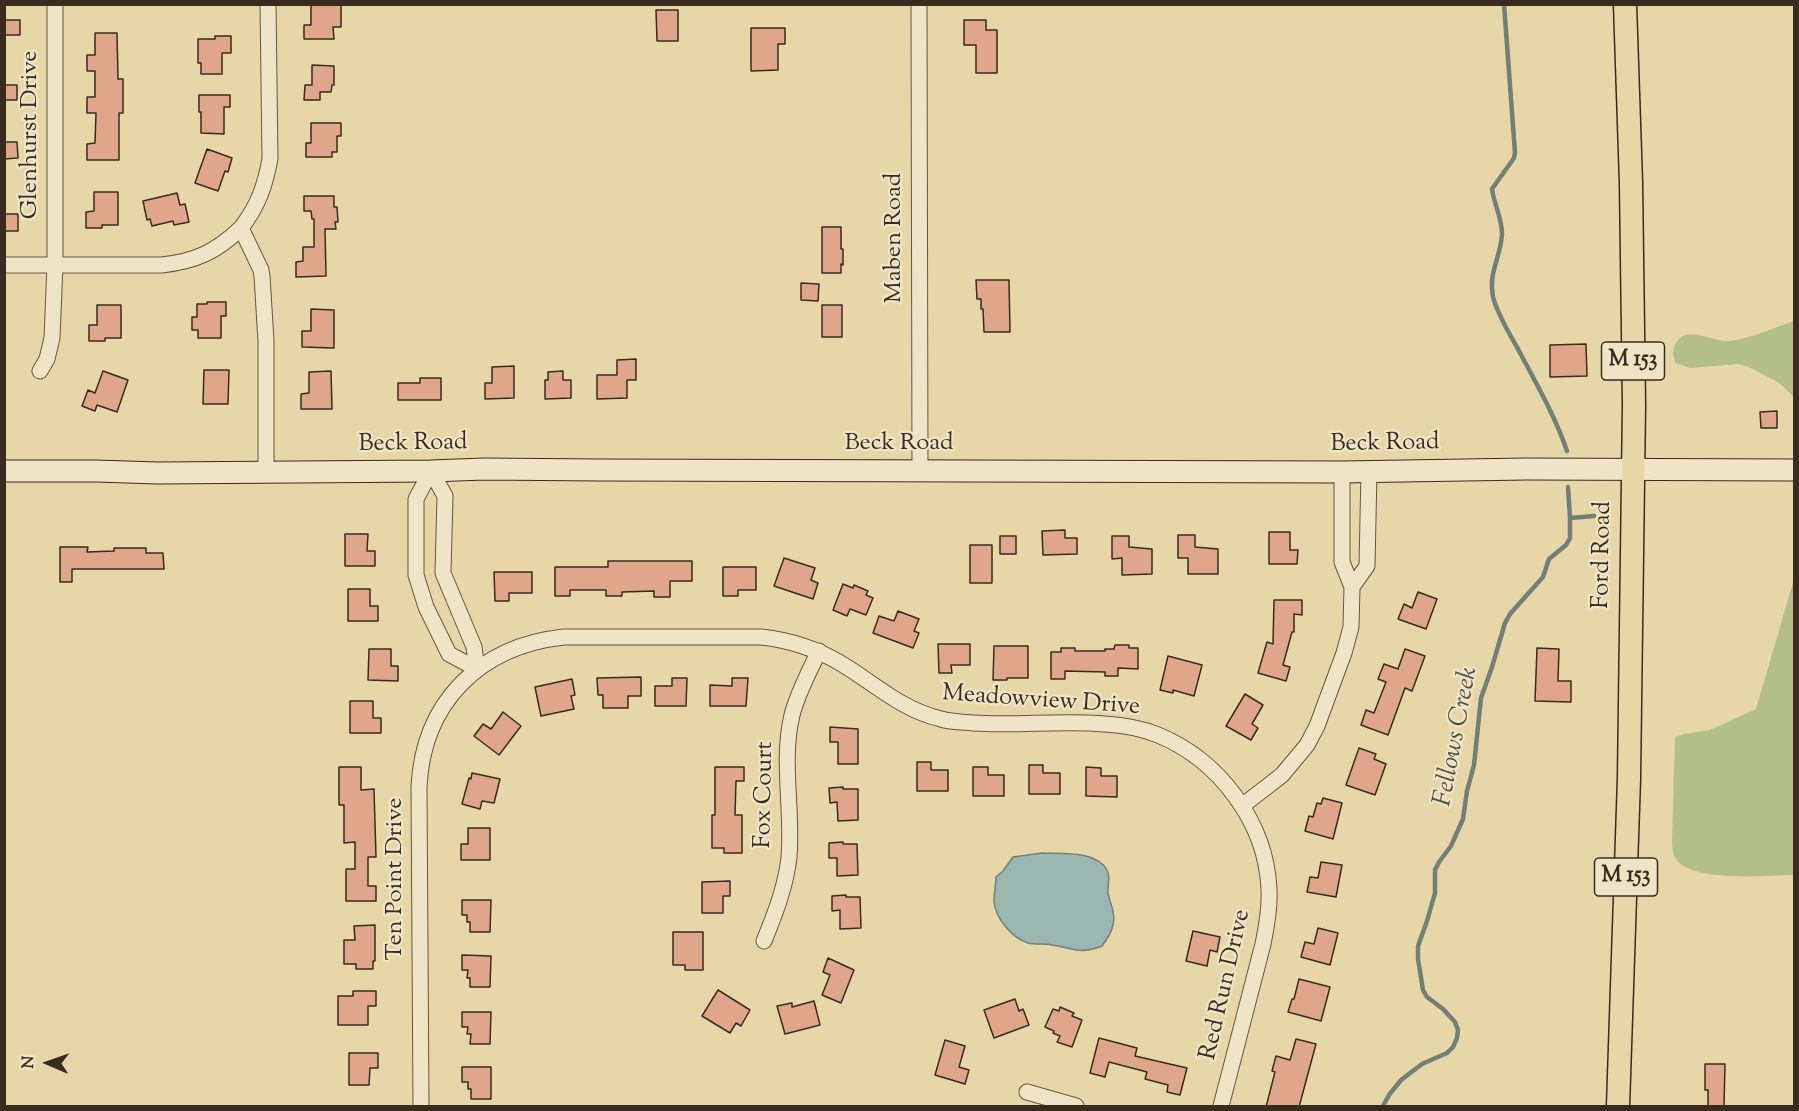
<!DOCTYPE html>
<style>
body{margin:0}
#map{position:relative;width:1799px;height:1111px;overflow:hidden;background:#e7d7a8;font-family:"Sorts Mill Goudy",serif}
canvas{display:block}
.frame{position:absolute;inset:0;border:6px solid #392b1e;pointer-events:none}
.north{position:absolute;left:18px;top:1033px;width:60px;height:60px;-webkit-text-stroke:4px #efe5c6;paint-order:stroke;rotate:272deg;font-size:16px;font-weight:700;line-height:24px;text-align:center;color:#392b1e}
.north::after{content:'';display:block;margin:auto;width:21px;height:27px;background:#392b1e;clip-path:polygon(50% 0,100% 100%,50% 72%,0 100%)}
</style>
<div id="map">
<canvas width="1799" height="1111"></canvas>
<div class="frame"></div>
<div class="north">N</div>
</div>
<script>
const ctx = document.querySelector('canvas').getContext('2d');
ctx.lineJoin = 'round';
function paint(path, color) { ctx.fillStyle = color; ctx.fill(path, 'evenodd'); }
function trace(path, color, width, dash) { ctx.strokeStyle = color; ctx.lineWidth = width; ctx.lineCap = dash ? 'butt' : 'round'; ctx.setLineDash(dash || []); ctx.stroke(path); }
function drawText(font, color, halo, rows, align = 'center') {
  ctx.font = font + ' "Sorts Mill Goudy",serif'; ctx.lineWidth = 4.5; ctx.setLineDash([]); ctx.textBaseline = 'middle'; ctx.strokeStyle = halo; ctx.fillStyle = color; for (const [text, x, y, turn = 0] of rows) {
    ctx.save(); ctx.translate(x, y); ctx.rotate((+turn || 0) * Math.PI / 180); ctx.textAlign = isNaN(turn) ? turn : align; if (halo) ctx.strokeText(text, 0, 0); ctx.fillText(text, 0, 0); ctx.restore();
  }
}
paint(new Path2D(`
 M1794,321V397L1779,383L1749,367L1739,364L1690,368L1676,363C1673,357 1672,351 1675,345C1684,324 1711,341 1726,341C1745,341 1776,327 1794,321Z
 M1794,579V875C1768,875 1687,884 1674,856C1673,852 1672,846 1672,842L1675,737L1684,734L1710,730L1756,709Z`), '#b2bf8b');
const water = new Path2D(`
 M1042,853C1061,854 1096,850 1107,870C1111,877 1107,886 1108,893C1109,899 1112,906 1113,911C1116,925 1110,935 1102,946C1078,955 1075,948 1052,945C1044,943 1036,945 1028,943C1012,938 995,918 994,901C994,893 996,885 996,877L1003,871L1013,857Z`);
paint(water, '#9ab7b2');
trace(water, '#737f77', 1.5);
trace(new Path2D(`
 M1504,4L1515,153L1514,158L1492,189C1494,204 1502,218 1502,234C1501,257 1488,272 1493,297C1498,316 1510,334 1519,351C1536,383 1555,416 1567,451
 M1570,518L1594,516
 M1383,1106L1389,1095L1401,1080L1422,1064L1447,1053L1453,1047L1457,1038L1458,1030L1455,1022L1443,1009L1427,997L1423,990L1418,959V946L1427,921L1435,893V870L1439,862L1451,846L1463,819L1467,791L1474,765L1481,698L1492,667L1505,623L1510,614L1543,577L1549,559L1566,545L1570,538V518L1568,487`), '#737f77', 4.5);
const building = new Path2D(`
 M311,4H341V27H333L334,39H304V25H311Z
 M656,10H678V41H657Z
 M4,20H20V35H4Z
 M964,20H986V30H997V73H976V45H964Z
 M751,28H785V44H778V70L751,71Z
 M95,33H117L118,79H123V113H119V160H87V144L95,143L96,113H87V97H95V71H87V55H95Z
 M215,36H231V53H222V74H201V63H198V39H215Z
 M312,65L334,66V85H332L331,92H320V100H304L305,85H312Z
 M4,85H17V100H4Z
 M199,95H230V107H224V134L201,133V112H199Z
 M311,123H341V136H337V152H332V157H306V143H311Z
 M4,142H17L18,158L4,159Z
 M207,149L232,158L228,172L225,171L218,191L195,183Z
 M94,192H118V225H102V228H86V212L94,211Z
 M177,193L180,205L185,204L189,222L174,225L173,221L152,226L150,219L147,220L143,201Z
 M304,196H334V207H337L338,222H335L336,229H325L326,276L296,277V262L303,261V247H314V219H312L311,211H304Z
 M4,214H18V231H4Z
 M822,227H841V249H843V265L841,264V273H822Z
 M976,280H1009L1010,332H984L983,309H981V299H977Z
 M801,283L819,284L818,301L801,300Z
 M207,302H226V316H221V338H198V330H192V317H197V304H207Z
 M97,305H121V338H105V341H89V325H97Z
 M822,305H842V337H822Z
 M311,309L334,310V348L302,347V331H311Z
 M1586,344L1587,376L1550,377V345Z
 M636,359V380H627V398L597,399V375H617V360Z
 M514,366V398L485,399V383H492V367Z
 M204,370H229L228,404H203Z
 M103,371L128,380L117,412L97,405L95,411L82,406L88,390L95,393Z
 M331,371L332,409H301V394L309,393V372Z
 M563,371V380H571V398L545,399V380H548V372Z
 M420,378H441V400H398V383H420Z
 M1777,411V428H1761L1760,412Z
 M1065,530V538H1077V554L1043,555L1042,531Z
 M1269,532H1290V550H1298L1297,564H1269Z
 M345,534H368L367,551H375V566H345Z
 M1178,535H1195V547L1218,549V574H1188V558H1178Z
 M1000,536H1016V554H1000Z
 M1112,536H1129V547L1152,549V574L1122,575V558L1112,559Z
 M970,545H992V583H970Z
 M60,547H88L87,552L114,551V548H146V553H163L164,569H72V582H60Z
 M784,558L815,568L811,580L818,583L813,599L774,586Z
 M608,561H692V581H670V597H654V591L622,592V596H606V590H570V596H555V567H608Z
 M723,567H756V590H738V596H723Z
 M494,572H532V593H509V601H495Z
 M843,584L853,588L854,585L868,591L866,595L873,598L866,615L850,609L847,616L833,610Z
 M348,589H370V606H378V621H348Z
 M1418,592L1437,599L1426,629L1398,619L1404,604L1412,608Z
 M1274,600H1302V615L1294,614V632H1292L1283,665L1290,667L1286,681L1258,673L1267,642L1273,644Z
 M898,611L919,619L914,631L919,633L913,648L873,633L879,616L894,621Z
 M938,644H970V665H951L952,673H939Z
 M1115,645H1129V648H1138V669L1118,668V676H1105V672L1065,671V679H1051V652H1061V648H1075V651H1105V649H1114Z
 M994,646H1028V678H1007V680H993Z
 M1537,648L1559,649L1558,681H1571V702L1535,701Z
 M369,649H391V666H398V681L368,680Z
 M1405,649L1425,656L1412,691L1405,688L1388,735L1361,725L1366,710L1374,713L1386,682L1378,679L1384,664L1398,669Z
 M1168,656L1202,665L1194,696L1173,690V693L1160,690Z
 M641,677V696H628V708H603V695H598L597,678Z
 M672,678H687L686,706H655V686H672Z
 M732,678H748L746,706H710V685L732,686Z
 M572,679L575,695L571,696L574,709L541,716L535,687Z
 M1245,694L1263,705L1252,724L1258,728L1251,740L1226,726Z
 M350,701H373V718H381V733H350Z
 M503,712L521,726L499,755L474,736L483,724L491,729Z
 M830,727L858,729V764H838V742H830Z
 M1359,748L1376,754L1374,759L1386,764L1375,795L1346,785Z
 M917,762H931V770H948V791H917Z
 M1029,765H1043V773H1060V794H1029Z
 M339,767H361V790L374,789L376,857H368V886H376V901H346V869H355V842L344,843V805H339Z
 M715,767H744V781H736L735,815H742V853H724V848H712V815H715Z
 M973,767H988V775H1004V796H973Z
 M1086,767L1101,768V776H1117V797L1086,796Z
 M472,773L500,779L494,803L482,801L480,809L462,804L469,778L471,779Z
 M843,787V789H858V820L838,821L837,802L830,803L829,788Z
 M1323,798L1342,803L1333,839L1305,831L1309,816L1313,817L1317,803L1321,804Z
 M468,828H490V860H461V844H468Z
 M843,842V844H857L858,875L837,876V858H829V843Z
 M1321,862L1342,865L1336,897L1307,892L1310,877L1318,878Z
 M730,881V896H723V913H702V882Z
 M846,895V897H860L861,928L840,929V910L832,911V896Z
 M462,900H491L490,932H470V922H467V915H462Z
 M375,925V961H373V969H356V964H344V940H355L354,926Z
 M1318,928L1338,933L1330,965L1301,957L1305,942L1314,944Z
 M1193,931L1220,937L1217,952L1210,950L1207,966L1186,961Z
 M673,932H703V970H685V965H673Z
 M462,955L491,956L490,987H470V978H467L468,970H462Z
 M828,958L854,970L841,1003L822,995L830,975L823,972Z
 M1299,979L1330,987L1321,1021L1288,1012L1292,999H1294Z
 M718,990L750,1010L741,1026L736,1023L730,1033L702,1016Z
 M353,991H376V1006H368V1025H338V996H353Z
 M1015,999L1019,1011L1023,1009L1029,1025L994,1038L984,1010Z
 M814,1001L820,1025L785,1034L777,1006L792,1003V1007Z
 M1060,1007L1074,1013L1072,1016L1082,1020L1072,1047L1057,1042L1060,1036L1053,1033L1054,1031L1045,1027L1053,1009L1059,1011Z
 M462,1012H491L490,1044H470L471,1034H467L468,1027H462Z
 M1099,1038L1137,1048L1135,1056L1187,1068L1180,1095L1167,1092L1168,1085L1145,1079L1147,1072L1109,1062L1105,1077L1090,1073Z
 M1296,1039L1316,1044L1299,1107H1266L1275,1072L1272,1071L1276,1056L1290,1060Z
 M945,1040L965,1046L959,1067L969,1070L965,1084L935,1075Z
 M349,1053H378V1068H370L369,1085H349Z
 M1705,1064H1725L1724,1107H1708V1090H1705Z
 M462,1067H491V1099H471V1089H468V1082H462Z`);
paint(building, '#dfa68c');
trace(building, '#392b1e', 1.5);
const minor = new Path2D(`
 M919,4L920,471
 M4,265H162C196,261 216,252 241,228
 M40,371L47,359L52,338L55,265V4
 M431,471L416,499V575L426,607L449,654L477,669
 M431,471L445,496L443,573L474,647L477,669
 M266,472V341L262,276L261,270L241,228C258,206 265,186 270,159L268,4
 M1352,587L1367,566L1369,471
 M1242,806L1282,775L1307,745L1317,726L1344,653L1351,627L1352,587L1342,562V472
 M764,941C775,914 786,886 789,857C793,810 781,761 792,715C798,692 809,672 819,651
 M1027,1092L1076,1106
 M421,1106L419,787C423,702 480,646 564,637H761C790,640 817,649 842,664C875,684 902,710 941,719C951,722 962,722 973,723C1016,726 1061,720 1105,724C1122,725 1141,728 1158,735C1219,760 1266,822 1269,889C1270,908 1267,925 1263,944L1221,1106`);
const secondary = new Path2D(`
 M4,471H96L157,473L431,471L484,469L600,470L1342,472L1526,469L1794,470`);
const primary = new Path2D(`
 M1618,1106L1629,778L1634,405L1631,183L1625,4`);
trace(minor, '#645640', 17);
trace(secondary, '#392b1e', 23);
trace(primary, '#392b1e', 25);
trace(minor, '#efe5c6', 15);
trace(secondary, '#efe5c6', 21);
trace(primary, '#e7d7a8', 22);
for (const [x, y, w] of [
 [1633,361,63],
 [1626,877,63]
]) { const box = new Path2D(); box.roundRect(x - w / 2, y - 19, w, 38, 4.5); ctx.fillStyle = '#efe5c6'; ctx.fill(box); trace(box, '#392b1e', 1.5); }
drawText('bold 22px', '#392b1e', null, [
 ["M 153",1633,361],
 ["M 153",1626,877]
]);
drawText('24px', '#392b1e', '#efe5c6', [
 ["Glenhurst Drive",32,135,-90],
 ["Maben Road",896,238,-90],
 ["Beck Road",413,445,-1],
 ["Beck Road",899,445],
 ["Beck Road",1385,445,-1],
 ["Ford Road",1604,555,-89],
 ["Meadowview Drive",1041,702,4],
 ["Fox Court",766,795,-89],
 ["Ten Point Drive",397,879,-90],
 ["Red Run Drive",1227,985,-77]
]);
drawText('italic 26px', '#514e43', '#efe5c6', [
 ["Fellows Creek",1458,737,-79]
]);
</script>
